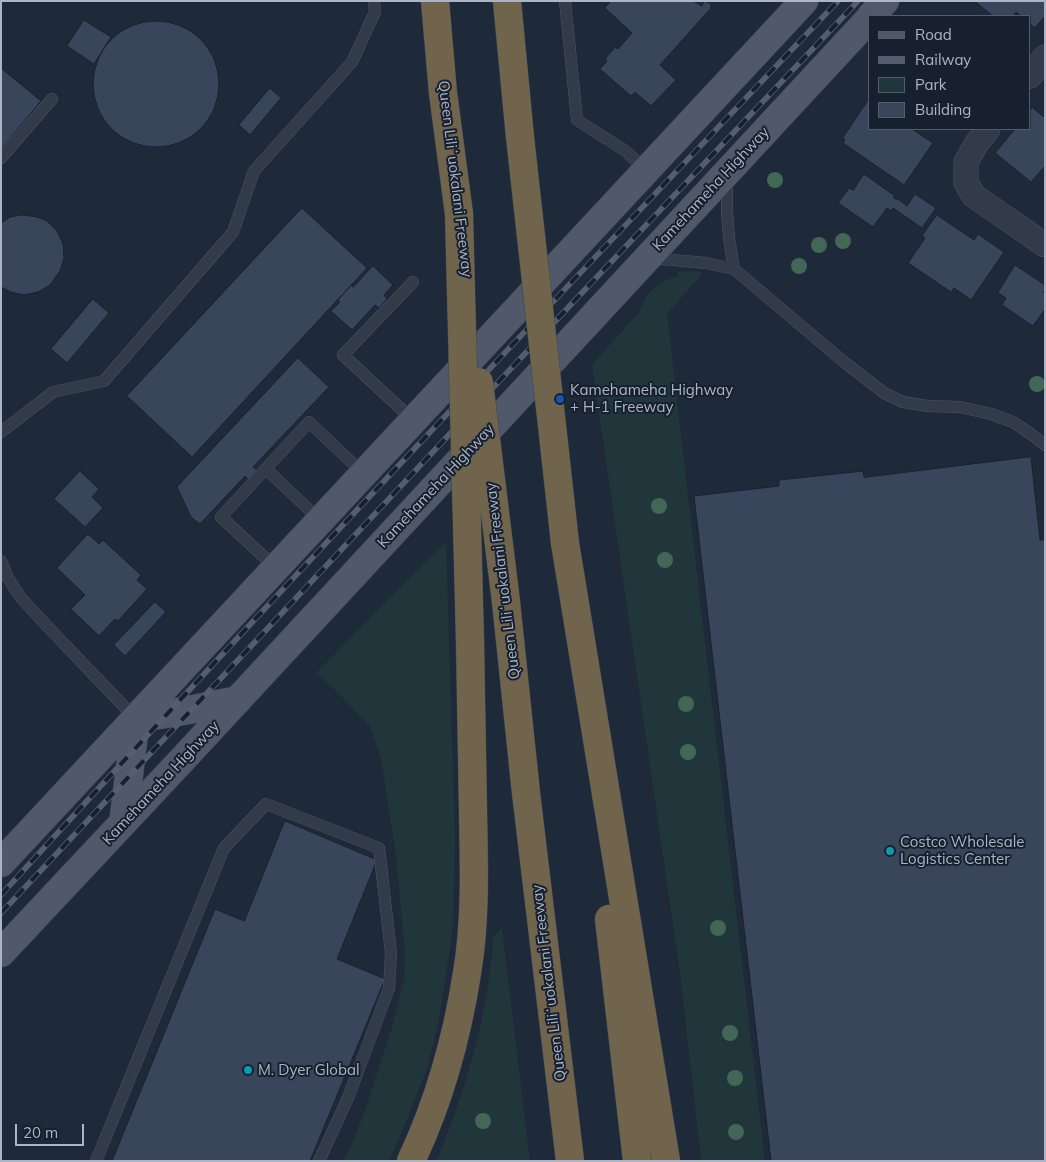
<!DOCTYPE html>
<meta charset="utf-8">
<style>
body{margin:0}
#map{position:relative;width:1046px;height:1162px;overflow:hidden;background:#1e2939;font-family:Mulish,sans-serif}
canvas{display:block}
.frame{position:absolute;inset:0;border:2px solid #abb5c6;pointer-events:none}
.legend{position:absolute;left:868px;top:15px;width:162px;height:115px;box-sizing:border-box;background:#17202e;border:1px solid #525c6b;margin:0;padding:6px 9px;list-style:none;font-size:15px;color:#abb5c6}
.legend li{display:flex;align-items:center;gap:10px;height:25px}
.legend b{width:25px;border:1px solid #525c6b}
.scale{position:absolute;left:15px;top:1124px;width:69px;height:22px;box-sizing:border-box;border:2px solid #abb5c6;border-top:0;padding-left:6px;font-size:15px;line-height:18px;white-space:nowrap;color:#abb5c6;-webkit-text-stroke:4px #17202e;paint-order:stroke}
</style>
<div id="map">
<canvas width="1046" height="1162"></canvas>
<div class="frame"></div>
<ul class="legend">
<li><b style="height:6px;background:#4f596a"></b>Road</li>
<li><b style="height:6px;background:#535e71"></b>Railway</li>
<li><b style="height:14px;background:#20363a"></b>Park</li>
<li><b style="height:14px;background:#39455a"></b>Building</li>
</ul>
<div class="scale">20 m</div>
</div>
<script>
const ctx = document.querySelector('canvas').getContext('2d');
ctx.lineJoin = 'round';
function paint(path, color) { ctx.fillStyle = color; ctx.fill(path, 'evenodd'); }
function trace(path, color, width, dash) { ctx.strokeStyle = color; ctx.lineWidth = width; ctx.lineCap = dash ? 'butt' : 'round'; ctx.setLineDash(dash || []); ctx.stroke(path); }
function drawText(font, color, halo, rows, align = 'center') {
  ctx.font = font + ' Mulish,sans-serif'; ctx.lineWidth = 4; ctx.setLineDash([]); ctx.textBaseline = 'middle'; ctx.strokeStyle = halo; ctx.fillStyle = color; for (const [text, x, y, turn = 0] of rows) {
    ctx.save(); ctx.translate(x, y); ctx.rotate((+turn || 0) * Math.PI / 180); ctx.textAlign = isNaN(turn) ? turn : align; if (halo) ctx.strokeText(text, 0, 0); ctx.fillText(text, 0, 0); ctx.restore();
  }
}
paint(new Path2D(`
 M694,271L703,273L667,314L765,1161H701L680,973L592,365L640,311C647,290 658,282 678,276V272Z
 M446,541L455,838L453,929L438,1025L426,1071L408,1117L389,1161H343L353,1141L367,1104L393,1024L404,978L405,951L396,856L381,758L370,726L330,685L316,673Z
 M502,928L530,1161H437C465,1090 489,1013 493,937Z`), '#20363a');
const building = new Path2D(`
 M611,1H693L702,6L704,1L711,4V8L660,65L676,80L651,106L635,92L631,96L600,69L607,61L605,59L615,47L618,49L632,33L605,8Z
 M975,1H1045V16L1035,28L1030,24V16H1021L1016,12L1013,16H1005L1004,15L1003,16H993Z
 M84,20L111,37L94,64L67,46Z
 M93 84a63 63 0 1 1 126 0a63 63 0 1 1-126 0Z
 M1,68L41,101L1,149Z
 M270,88L281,98L250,135L239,125Z
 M869,99L870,129H912L933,143L904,185L843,143L845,140L843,138Z
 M1032,107L1045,118V166L1031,182L995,153L1015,129H1030V111Z
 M864,174L895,196L893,197L897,200L898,199L907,206L915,194L936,208L922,228L893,208L891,211L887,208L873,227L838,203L849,188L853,190Z
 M302,208L367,268L192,457L127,396Z
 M23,215L37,217L47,221L57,231L63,244L64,258L60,271L50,285L38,292L24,295L11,292L1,287V223L10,217Z
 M937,215L974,240L978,234L1004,252L971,300L954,288L951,292L908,263L925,238L922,236Z
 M1015,265L1045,285V290L1043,292L1045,293V309L1033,326L1002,305L1006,298L998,293Z
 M373,266L393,285L384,295L387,299L379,308L375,305L352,330L331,311L340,302L338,300L351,285L353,287Z
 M93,299L109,313L67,363L51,349Z
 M298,358L329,387L253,467L257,470L249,480L245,476L200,524L191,517L177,487Z
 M1031,457L1040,540H1045V1161H771L694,496L779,486V480L863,471L864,477Z
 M80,471L99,489L92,497L103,508L85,527L54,499Z
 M88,534L99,544L103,540L141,575L137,580L147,589L118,621L115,619L99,636L71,609L85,595L57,568Z
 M155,602L166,612L125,656L114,645Z
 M285,821L377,860L337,959L385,979L310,1161H112L215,909L244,921Z`);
paint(building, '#39455a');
trace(building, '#192230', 1);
const lane = new Path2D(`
 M565,1L577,120L627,152L646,171
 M1,158L52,99
 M652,258L706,263L734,269L729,238L727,212V178
 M734,269L844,362L884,393L903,402L927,406L960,407L991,414L1013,422L1031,434L1045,445
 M413,282L343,355L414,421
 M1,432L53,392L104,381L233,232L254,171L352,62L375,12L374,1
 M266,469L321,521
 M1,561L8,578L21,598L48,627L136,719
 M276,568L221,517L309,422L364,474
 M96,1161L224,848L266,804L379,848L391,953L389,988L348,1098L319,1161`);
const street = new Path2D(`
 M1030,76L1045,57
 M988,129L977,143L966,162V183L974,196L1045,245`);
const primary = new Path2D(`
 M871,16L885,1
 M136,719L189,710L238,700
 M123,823L136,719
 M1,863L804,1
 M1,953L181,761L870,18`);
const highway = new Path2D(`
 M435,1L443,93L459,214
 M565,543L666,1161
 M506,602L526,793L570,1161
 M609,919L637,1161
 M411,1161C439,1102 457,1037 467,973C476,920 474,865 473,811C472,754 471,698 470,641`);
trace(lane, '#4c5564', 12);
trace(street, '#4c5564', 25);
trace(primary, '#3b4453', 29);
trace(highway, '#3c4554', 29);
trace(lane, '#313b49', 11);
trace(street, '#313b49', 24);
trace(primary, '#4f596a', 28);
trace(highway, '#70644d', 28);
const rail = new Path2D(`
 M1,895C276,593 557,297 838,1
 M1,913L578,297L858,1`);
trace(rail, '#535e71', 5.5);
trace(rail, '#17202e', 4, [11]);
const highwayBridge = new Path2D(`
 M507,1L520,137L565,543
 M459,214L470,641
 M479,382L506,602`);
trace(highwayBridge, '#3c4554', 29, []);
trace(highwayBridge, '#70644d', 28);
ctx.fillStyle = '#436757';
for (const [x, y] of [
 [775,180],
 [843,241],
 [819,245],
 [799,266],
 [1037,384],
 [659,506],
 [665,560],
 [686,704],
 [688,752],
 [718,928],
 [730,1033],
 [735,1078],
 [483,1121],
 [736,1132]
]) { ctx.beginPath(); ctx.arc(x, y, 8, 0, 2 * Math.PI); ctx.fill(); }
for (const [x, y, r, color] of [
 [560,399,5,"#1a4fb4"],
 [890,851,5,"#0f9aa8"],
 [248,1070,5,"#0f9aa8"]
]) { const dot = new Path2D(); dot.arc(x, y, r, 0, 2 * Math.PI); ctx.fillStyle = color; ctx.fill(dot); trace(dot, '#17202e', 2); }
drawText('15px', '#abb5c6', '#17202e', [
 ["Queen Liliʻuokalani Freeway",455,179,83],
 ["Kamehameha Highway",711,189,-47],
 ["Kamehameha Highway",436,486,-47],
 ["Queen Liliʻuokalani Freeway",503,581,-97],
 ["Kamehameha Highway",161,783,-47],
 ["Queen Liliʻuokalani Freeway",549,983,-97]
]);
drawText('15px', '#abb5c6', '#17202e', [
 ["Kamehameha Highway",570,390],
 ["+ H-1 Freeway",570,407],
 ["Costco Wholesale",900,842],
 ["Logistics Center",900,859],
 ["M. Dyer Global",258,1070]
], 'left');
</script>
